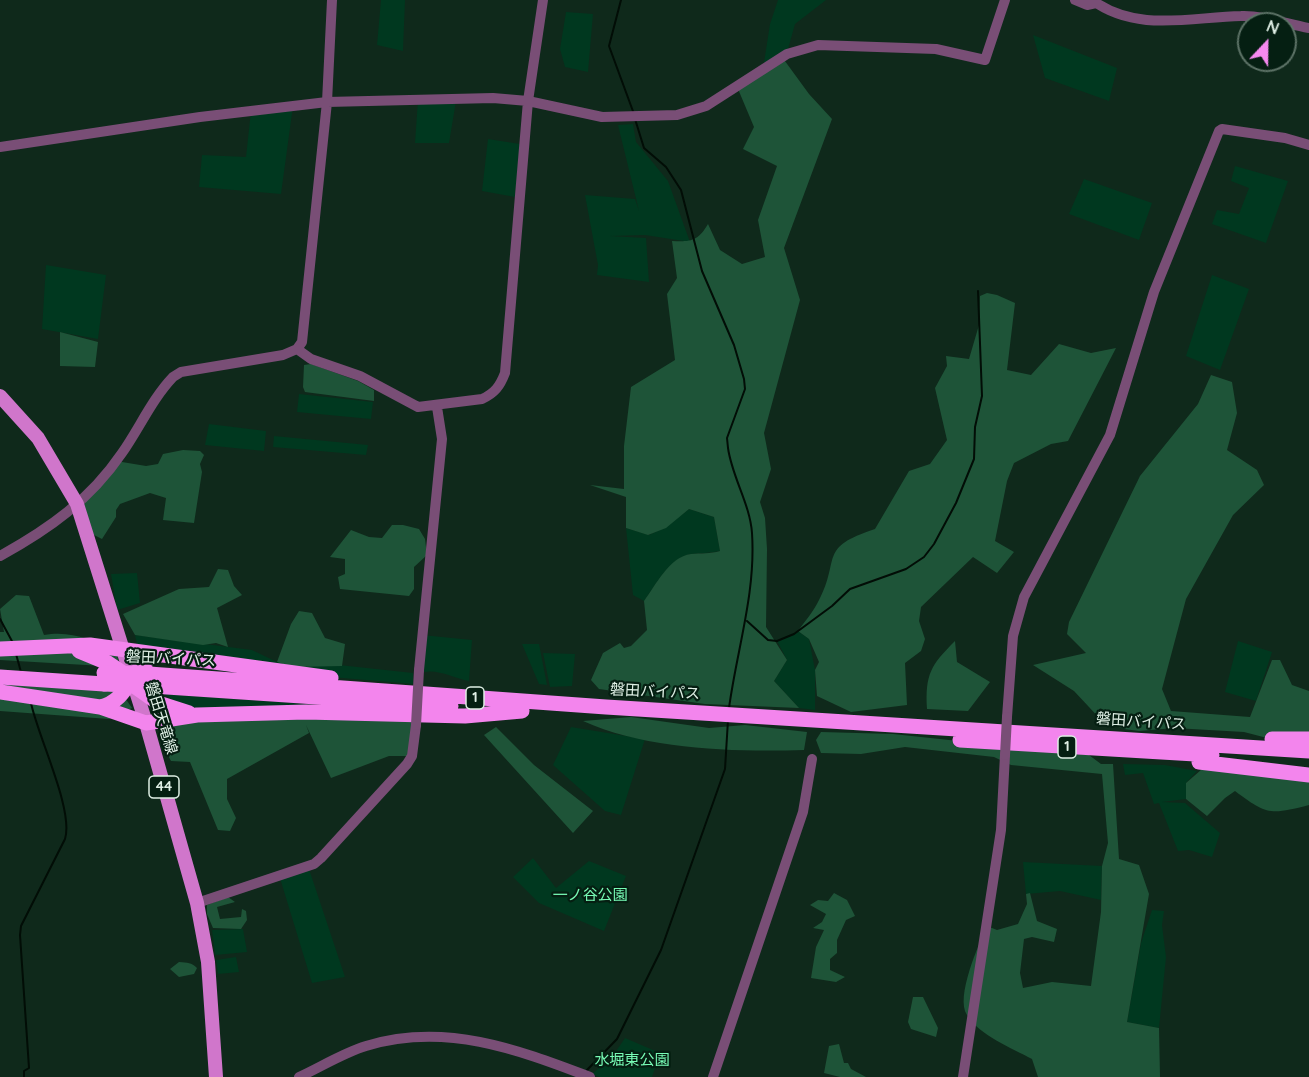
<!DOCTYPE html>
<meta charset="utf-8">
<style>
body{margin:0}
#map{position:relative;width:1309px;height:1077px;overflow:hidden;background:#0f291b;font-family:Quicksand,sans-serif}
canvas{display:block}
.north{position:absolute;left:1237px;top:12px;width:60px;height:60px;box-sizing:border-box;background:#051f12;border:2px solid #5c7266;border-radius:50%;rotate:22deg;font-size:16px;font-weight:700;line-height:24px;text-align:center;color:#dfefe5}
.north::after{content:'';display:block;margin:auto;width:21px;height:27px;background:#f589ef;clip-path:polygon(50% 0,100% 100%,50% 72%,0 100%)}
</style>
<div id="map">
<canvas width="1309" height="1077"></canvas>
<div class="north">N</div>
</div>
<script>
const ctx = document.querySelector('canvas').getContext('2d');
ctx.lineJoin = 'round';
function paint(path, color) { ctx.fillStyle = color; ctx.fill(path, 'evenodd'); }
function trace(path, color, width, dash) { ctx.strokeStyle = color; ctx.lineWidth = width; ctx.lineCap = dash ? 'butt' : 'round'; ctx.setLineDash(dash || []); ctx.stroke(path); }
function drawText(font, color, halo, rows, align = 'center') {
  ctx.font = font + ' Quicksand,"Noto Sans JP",sans-serif'; ctx.lineWidth = 4.5; ctx.setLineDash([]); ctx.textBaseline = 'middle'; ctx.strokeStyle = halo; ctx.fillStyle = color; for (const [text, x, y, turn = 0] of rows) {
    ctx.save(); ctx.translate(x, y); ctx.rotate((+turn || 0) * Math.PI / 180); ctx.textAlign = isNaN(turn) ? turn : align; if (halo) ctx.strokeText(text, 0, 0); ctx.fillText(text, 0, 0); ctx.restore();
  }
}
paint(new Path2D(`
 M381,0H405L403,51L377,45Z
 M778,0H826L795,24L785,60L763,69L770,24Z
 M566,12L593,14L588,72L565,67L560,49Z
 M1033,35L1117,68L1109,101L1045,78Z
 M418,100L456,101L449,143H415Z
 M293,106L281,194L199,187L202,155L246,157L251,111Z
 M633,124L636,142L668,181L690,242L645,235L610,236L646,238L649,282L597,275L598,265L585,195L635,199L639,211L618,125Z
 M488,139L520,144L515,197L482,191Z
 M1235,166L1288,181L1266,243L1212,224L1217,210L1239,214L1249,188L1231,181Z
 M1084,179L1152,203L1139,240L1069,214Z
 M46,265L106,275L98,339L42,329Z
 M1212,275L1249,289L1220,370L1186,356Z
 M299,394L373,402L371,419L297,412Z
 M209,424L266,431L264,451L205,445Z
 M274,436L368,445L366,455L273,447Z
 M689,509L714,517L720,551C709,553 700,553 691,554C669,558 656,585 644,601L633,595L626,528L649,535L666,527Z
 M137,573L140,603L117,610L111,574Z
 M798,631L809,639L815,670V710L799,708L774,681L787,660L777,641Z
 M135,635L252,650L277,662L298,667L330,664L413,673V684L319,676L138,649Z
 M422,635L472,640L469,681C454,678 438,669 424,672Z
 M1238,641L1272,652L1256,701L1225,692Z
 M522,644H539L547,685L539,684Z
 M543,653L575,654L572,686L550,687Z
 M164,694L319,705L188,710Z
 M571,727L645,739L621,815L605,811L553,765Z
 M1123,764L1165,765L1197,771L1186,783V799L1162,802L1185,803L1220,833L1212,857L1189,850L1178,851L1159,803L1154,804L1143,773L1125,775Z
 M533,858L556,888L589,861L626,876L604,931L539,903L513,877Z
 M1023,862L1102,866L1101,900L1060,891L1026,894Z
 M308,866L345,977L312,983L279,875Z
 M1152,910L1164,911L1162,925L1166,957L1159,1028L1127,1022L1141,943Z
 M243,929L247,952L215,955L212,930Z
 M236,957L239,972L218,974L216,960Z
 M625,1038L660,1053L652,1077H599L592,1074L612,1057Z`), '#00381f');
paint(new Path2D(`
 M782,57L809,94L832,119L784,248L800,300L764,433L771,469L760,502L765,518L767,549L766,627L787,660L774,681L799,708L705,704L599,689L591,680L603,653L620,643L624,648L631,646L647,630L644,601C656,585 669,557 691,554C701,553 710,554 720,551L714,517L689,509L666,528L648,535L626,528V497L590,485L624,489V446L631,387L675,360L667,294L677,278L672,241C691,242 698,241 708,224L720,250L742,264L765,257L758,220L777,166L743,149L754,127L738,89Z
 M987,293L997,295L1015,303L1007,370L1031,375L1059,344L1091,353L1116,348L1068,441L1051,444L1014,463L1007,481L995,541L1014,552L997,573L973,557L921,607L919,621L925,639L921,651L905,663L907,705L851,712L817,696L815,670L819,662L809,639L798,631C805,621 814,611 819,600C841,558 817,548 875,529L909,471L930,464L947,440L935,388L947,366L946,356L969,359L979,325L980,296Z
 M60,332L98,342L95,367L60,366Z
 M311,364L358,381L374,390V401L305,392L303,387L304,365Z
 M1211,375L1232,382L1237,413L1227,450L1257,470L1264,485L1233,515L1186,599L1162,689L1171,711L1250,717L1272,660H1280L1292,685L1309,691V745H1294L1244,732L1174,728L1139,731L1124,729L1103,722L1074,691L1033,665L1086,653L1067,634L1069,622L1140,476L1198,404Z
 M183,450L200,451L204,455L200,464L202,472L194,523L163,520L166,498L150,493L120,504L116,510V517L102,539L94,535L77,504L116,461L146,466L158,464L163,454Z
 M392,525H403L419,529L425,539L427,555L414,567V589L409,596L340,589L338,577L345,574V559L330,557L351,530L369,537L382,538Z
 M218,569L228,570L234,586L242,595L217,608L228,647L216,643L203,645L135,635L123,614L179,589L209,587Z
 M16,595L29,596L44,635C71,630 91,640 116,651L120,667L0,660V632H4L0,609Z
 M299,611L312,613L325,638L345,644L342,666L293,667L277,662L291,624Z
 M955,641L957,662L990,682L968,711L927,709C925,674 931,665 955,641Z
 M0,679L119,689L132,708L109,719L0,711Z
 M412,716V756H389L331,778L306,725L309,733L227,779V799L236,818L230,831L218,830L190,762L171,761L164,748V730L172,722Z
 M631,717L709,728L745,725L807,732L804,750C734,752 647,750 583,721Z
 M496,727L534,765L593,811L573,833L484,735Z
 M821,732L893,734L1089,755L1101,764H1113L1119,859L1139,865L1149,894L1127,1022L1159,1028L1160,1077H1038L1032,1059C1012,1048 980,1036 967,1015C955,997 979,944 987,926L997,930L1018,924L1027,904L1026,894L1030,893L1037,921L1057,929L1054,942L1032,937L1024,939L1020,973L1023,988L1052,982L1091,986L1101,912L1102,866L1108,843L1102,774L1011,765L994,757L905,747L861,754L821,753L816,740Z
 M1209,763L1309,781V805C1270,815 1267,815 1235,791L1225,798L1207,816L1186,799V783Z
 M834,893L847,900L855,916L846,920L837,940V953L830,959V970L845,977L836,982L811,978L816,947L824,930L813,928L822,922L826,914L810,905L818,900L828,901Z
 M228,897L235,902L217,907L220,919L241,917L242,909L246,911L247,920L241,929L213,928L207,914V905Z
 M179,962C188,963 191,962 197,968L194,974L179,977L170,969Z
 M913,997H923L938,1028L936,1037L911,1029L908,1022Z
 M839,1044L844,1063H848L851,1069L866,1077H840L824,1073L829,1046Z`), '#1e5438');
trace(new Path2D(`
 M621,0L609,46L634,114
 M635,119L644,148L666,167L681,190L702,271L734,345L744,379L745,389L727,438L728,448C732,477 750,504 752,533C756,593 737,649 729,708
 M0,619L13,643
 M747,621L768,640L777,641L794,634L832,606L850,589L906,569L924,557L934,544L956,503L974,459L975,427L982,396L978,291
 M16,654L21,672
 M587,1070L617,1039L661,950L725,769L728,720
 M24,1077V1071L29,1068L20,935L21,926L65,839C74,810 38,737 31,703`), '#020d06', 2);
trace(new Path2D(`
 M1075,0L1087,5L1096,3
 M1092,0C1137,33 1190,17 1241,16C1262,15 1287,24 1309,28
 M0,147L200,117L327,102L493,98L528,101L602,117L677,115L706,106L787,54L818,45L936,49L985,60L1005,0
 M297,349L311,359L360,376L418,407L482,399C495,393 500,386 505,373L528,101L543,0
 M0,556C49,529 90,500 122,453C139,429 152,399 173,377L181,372L283,355L297,349L302,342L327,102L332,0
 M419,670L442,439L437,407
 M1007,717L1013,636L1024,597L1110,435L1154,292L1219,131L1222,129L1285,138L1309,145
 M197,903L314,864L321,858L407,764L412,756L416,725
 M299,1077C321,1067 343,1053 366,1046C445,1022 516,1049 590,1077
 M713,1077L803,812L812,759
 M963,1077L1001,830L1005,755`), '#794e76', 10);
trace(new Path2D(`
 M0,396L38,438L77,504L146,723L197,903L208,962L216,1077`), '#d076cb', 14);
trace(new Path2D(`
 M0,649L90,645L331,678
 M79,651L108,663L129,677
 M149,674L606,707L1309,751
 M0,677L104,684
 M134,686L158,703L189,713
 M152,686L451,706
 M0,692L100,707L146,723L197,715L306,712L465,716L522,711
 M100,707C131,701 130,664 158,655
 M1272,739H1309
 M960,740L1212,755
 M1199,762L1309,775`), '#f385ed', 15);
trace(new Path2D(`
 M416,725L419,670
 M1005,755L1007,717`), '#794e76', 10);
trace(new Path2D(`
 M104,673L149,674
 M104,684L152,686`), '#f385ed', 15);
for (const [x, y, w] of [
 [475,698,18],
 [1067,747,18],
 [164,787,30]
]) { const box = new Path2D(); box.roundRect(x - w / 2, y - 11, w, 22, 4.5); ctx.fillStyle = '#051f12'; ctx.fill(box); trace(box, '#dfefe5', 1.5); }
drawText('bold 14px', '#dfefe5', null, [
 ["1",475,698],
 ["1",1067,747],
 ["44",164,787]
]);
drawText('15px', '#dfefe5', '#051f12', [
 ["磐田バイパス",171,659,3],
 ["磐田バイパス",655,692,3],
 ["磐田天竜線",161,718,73],
 ["磐田バイパス",1141,722,4]
]);
drawText('15px', '#78fcb6', '#051f12', [
 ["一ノ谷公園",590,895],
 ["水堀東公園",632,1060]
]);
</script>
